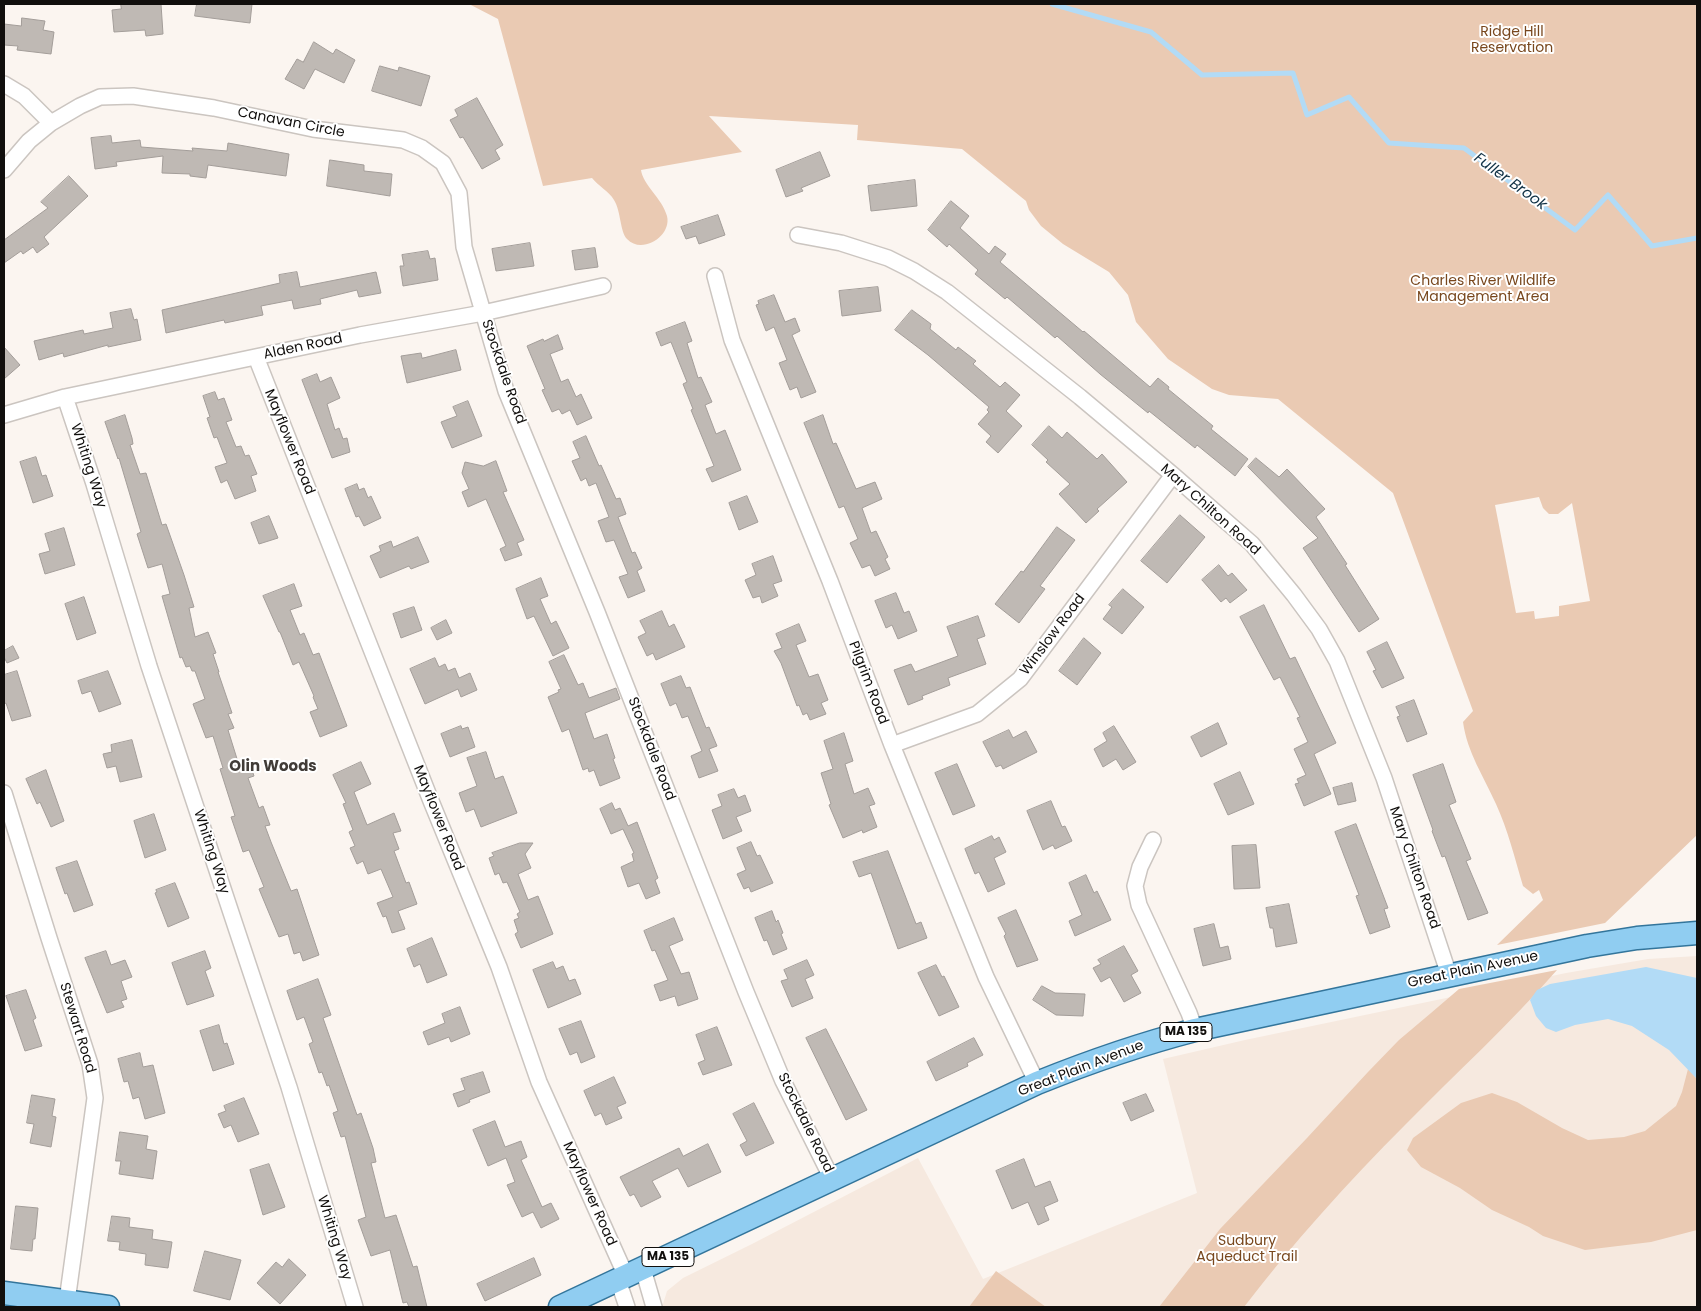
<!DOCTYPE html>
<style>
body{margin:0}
#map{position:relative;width:1701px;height:1311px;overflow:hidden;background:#fbf5f0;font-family:Poppins,sans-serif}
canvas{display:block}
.frame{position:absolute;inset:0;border:5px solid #110f0d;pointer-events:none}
</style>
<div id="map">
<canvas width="1701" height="1311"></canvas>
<div class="frame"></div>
</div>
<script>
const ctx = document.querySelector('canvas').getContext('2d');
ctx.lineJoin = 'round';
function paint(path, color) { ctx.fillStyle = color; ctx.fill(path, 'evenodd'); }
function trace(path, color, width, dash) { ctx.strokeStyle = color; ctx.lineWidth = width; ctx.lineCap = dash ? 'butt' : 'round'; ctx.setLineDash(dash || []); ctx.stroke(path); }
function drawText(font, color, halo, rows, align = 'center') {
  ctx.font = font + ' Poppins,sans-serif'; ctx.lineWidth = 4; ctx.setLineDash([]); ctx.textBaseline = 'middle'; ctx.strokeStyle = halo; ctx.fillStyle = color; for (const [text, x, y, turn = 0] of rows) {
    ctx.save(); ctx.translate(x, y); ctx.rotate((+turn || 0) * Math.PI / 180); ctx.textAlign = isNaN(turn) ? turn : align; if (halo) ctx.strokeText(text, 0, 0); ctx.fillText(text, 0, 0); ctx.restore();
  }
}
paint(new Path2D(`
 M1697,956V1307H655L663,1304L667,1291L683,1278L752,1244L918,1158L983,1279L1197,1193L1163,1059L1245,1040L1566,973L1648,959Z`), '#f6e9df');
paint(new Path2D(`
 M469,4H1697V835L1605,923L1497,945L1543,900L1539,890L1533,894L1523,886C1515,859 1508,830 1496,804C1484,777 1467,752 1463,722L1473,711L1393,493L1278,399L1229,395L1212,389L1168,359L1136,322L1128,295L1109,272L1063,244L1041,226L1029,210L1026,201L962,149L857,140L858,125L709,116L742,152L641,170C643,185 662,198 667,216C672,236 642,255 627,239C620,232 621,211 614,200C609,191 598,186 592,178L543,186L498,19ZM1539,497L1543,508L1549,514H1558L1572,503L1590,601L1559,606V616L1535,619L1534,611L1516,613L1495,505Z
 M1557,970C1509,1025 1456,1073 1405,1125C1348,1182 1293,1243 1244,1307H1159L1220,1229L1307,1138L1368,1072L1399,1040L1431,1013L1459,989Z
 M1688,1069L1697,1079V1230L1651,1242L1585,1250L1543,1236L1529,1227L1492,1210L1460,1188L1421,1167L1407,1150L1413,1138L1461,1103L1492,1093L1517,1102L1562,1128L1588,1140L1624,1137L1645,1131L1676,1106L1682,1092Z
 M996,1271L1046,1307H969Z`), '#eacab3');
paint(new Path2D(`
 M1646,967L1697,978V1079L1669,1050L1632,1026L1608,1019L1575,1025L1556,1032L1546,1028L1536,1016L1530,1000L1537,990L1550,984Z`), '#b2dbf6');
trace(new Path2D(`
 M1052,4L1151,32L1202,75L1293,73L1307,115L1349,97L1389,143L1464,148L1575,230L1608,195L1652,246L1697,238`), '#b2dbf6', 5);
const building = new Path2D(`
 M121,4H161L163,34L146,36L145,30L114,32L112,10L121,9Z
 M197,4H252L250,23L195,16Z
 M22,18L45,21L43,30L54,32L51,54L17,50L18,46L4,45V24L21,26Z
 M314,42L333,54L336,49L355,60L344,83L315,69L304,89L285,79L297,59L303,62Z
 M380,66L398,71L399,67L430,76L421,106L372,91Z
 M477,98L503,145L495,150L500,159L482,169L463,137L460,138L450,120L458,116L455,110Z
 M111,136L112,143L140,140L141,147L193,151L192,148L227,151L228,143L289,154L286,176L208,165L206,178L190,176V174L162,173L163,156L116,162L117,166L95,169L91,138Z
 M820,152L830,176L801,188L803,191L786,197L776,170Z
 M330,160L364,165V171L392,174L390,196L327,186Z
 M69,176L88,196L44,237L49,244L37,253L33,247L23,254L21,251L4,263V240L48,208L41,202Z
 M915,180L917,206L871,211L868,186Z
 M951,201L969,216L960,228L989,254L995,246L1006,254L1000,262L1083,332L1084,331L1150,387L1158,378L1169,387L1168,389L1213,426L1211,429L1248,459L1235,476L1197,445L1195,448L1149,411L1148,413L1100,374L1057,336L1055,338L1007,297L1005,299L975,274L978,270L949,244L947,247L928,230Z
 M718,215L725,235L699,244L696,236L686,239L681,227Z
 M530,243L534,266L496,271L492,249Z
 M595,248L598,267L575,270L572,251Z
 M428,251L430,259L435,258L438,280L403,286L400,266H404L402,255Z
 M297,272L300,287L376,272L381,293L359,297L357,290L320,299L321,304L294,309L292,300L261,306L263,315L225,323L224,320L166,333L162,310L280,283L279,275Z
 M878,287L881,311L842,316L839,291Z
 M774,295L785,322L795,318L800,331L792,335L816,392L801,398L797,387L790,390L779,363L787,360L774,327L766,331L756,305L759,304L758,301Z
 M131,309L134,320L137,319L141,340L108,347V345L64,357L63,353L39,360L34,341L83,330L84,334L113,328L110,313Z
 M912,310L931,324L930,329L956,350L958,347L976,361L973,364L1000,387L1005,382L1020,395L1006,411L1022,426L998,453L986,442L991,436L978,424L989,412L987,410L989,407L928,355L895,330Z
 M685,322L692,341L687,343L698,378L701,377L712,402L705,405L716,434L725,430L741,470L712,482L706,469L714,466L691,410L693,409L683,384L687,382L671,342L661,346L656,333Z
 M558,335L563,349L550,354L561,382L568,379L576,397L581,394L592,418L577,425L570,410L562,414L559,409L552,412L542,390L545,389L527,346L543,339L544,341Z
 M4,347L20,365L4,379Z
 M456,350L461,370L407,383L401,356L421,353L422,358Z
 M317,374L320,382L331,377L340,398L327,404L335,430L339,428L343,439L347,438L350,452L332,458L302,380Z
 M215,392L218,400L224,398L232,420L226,422L236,447L241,446L245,456L249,455L257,474L251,476L256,491L235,499L227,480L221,483L215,467L227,463L217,437L214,438L207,418L210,417L203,396Z
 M468,401L482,436L452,448L441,422L457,416L453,407Z
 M125,415L132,438L133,444L130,445L140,474L146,473L162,525L166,524L184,575L194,607L189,608L195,637L208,632L216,653L213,654L219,672H218L232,713L228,714L234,728L228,730L238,762L248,758L254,776L248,778L259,808L263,806L270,825L265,826L271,842L291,891L297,889L319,955L303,961L300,952L294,954L288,934L279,937L259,889L264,887L249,850L243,852L231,817L235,816L220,769L223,768L213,736L206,738L193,704L205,699L195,671H192L190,666L186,667L182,657L180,658L162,596L170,594L162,564L148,568L137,534L141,532L119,458L118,459L105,422Z
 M823,415L833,444L836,443L856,489L875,482L882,499L862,508L871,533L876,531L888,557L885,559L890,569L875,576L870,565L862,568L850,543L858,539L844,506L839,508L804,423Z
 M1049,426L1062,438L1067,432L1097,459L1102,454L1127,482L1097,509L1099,511L1086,523L1059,494L1070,484L1046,462L1048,460L1032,445Z
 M586,436L599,466L601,465L616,499L620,498L626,514L618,517L632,553L635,552L642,568L637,571L645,591L628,598L619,577L628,574L614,540L606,542L598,521L609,517L596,483L589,486L586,478L581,481L572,461L580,458L573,442Z
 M36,457L42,476L46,475L53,496L33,503L20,462Z
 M1256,458L1279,477L1287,469L1325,509L1316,517L1347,564L1345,565L1379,619L1359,632L1303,548L1318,538L1248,467Z
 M496,461L507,491L503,492L524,540L517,543L522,555L505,561L500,549L506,546L486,499L468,507L462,492L469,489L462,473L465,462L483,466Z
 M357,484L359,490L364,488L368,498L371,496L381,518L364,526L359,516L356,517L345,489Z
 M747,496L758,522L739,530L729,503Z
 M1180,515L1205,537L1167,583L1141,561Z
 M269,516L278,538L259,544L251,523Z
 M1057,527L1075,540L1040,586L1045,589L1019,623L995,604L1021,571L1023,572Z
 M64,528L75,565L45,574L39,554L50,551L45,534Z
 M418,537L429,562L411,569L409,566L380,578L370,556L381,551L379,546L391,541L393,547Z
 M773,556L782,581L773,584L778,596L762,603L760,596L753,598L745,580L756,575L752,564Z
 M1219,565L1228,576L1232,573L1247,590L1230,603L1226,598L1221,602L1202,580Z
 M541,578L548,596L540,599L551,624L556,621L569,648L553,656L534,616L527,619L516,589Z
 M294,584L302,606L290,610L300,635L304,633L313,655L319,653L347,726L320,737L310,712L318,709L313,697L314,696L299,662L293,665L280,632H279L263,596Z
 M1123,589L1144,607L1122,634L1103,619L1112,607L1109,605Z
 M896,593L904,613L909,611L917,631L898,639L892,625L886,628L875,601Z
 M84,597L96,633L77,640L65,604Z
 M1264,605L1290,659L1295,657L1336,743L1314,754L1331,794L1304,806L1295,784L1299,783L1297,779L1306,775L1294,749L1308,742L1297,718L1300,717L1280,677L1274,680L1240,617Z
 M414,607L422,630L401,638L393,614Z
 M662,611L669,627L674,624L685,647L656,660L653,653L647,656L638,637L646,633L640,621Z
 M978,616L985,636L977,639L986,664L948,678L950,685L922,696L923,699L908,705L894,670L911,664L915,672L958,656L947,627Z
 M446,620L452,633L437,640L431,628Z
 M799,624L806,641L796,645L809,677L818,674L828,700L821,703L826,714L810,720L807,713L803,715L799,705L797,706L781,663L774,651L782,648L776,634Z
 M1084,638L1101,653L1077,685L1059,671Z
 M1387,642L1404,678L1382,688L1373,671L1376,670L1367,652Z
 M13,646L19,658L7,663L4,657V651Z
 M564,655L578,685L583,683L589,698L616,688L620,699L585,713L594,739L607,734L615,758L613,759L620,778L600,786L594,770L589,772L588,768L583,770L569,729L562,732L548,697L559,692L558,690L561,689L549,662Z
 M435,658L439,667L445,664L448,671L455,668L459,678L470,673L477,690L461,697L458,689L425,704L410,669Z
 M17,671L31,716L12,721L6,703L4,704V675Z
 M108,671L121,704L99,712L91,691L82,694L78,681Z
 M681,676L686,688L690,687L706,728L709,727L717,746L709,749L718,771L699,778L691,756L702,751L688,716L682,718L676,703L670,706L661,684Z
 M1414,700L1427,734L1407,742L1397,717L1400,716L1396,707Z
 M1218,723L1227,744L1201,757L1191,737Z
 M461,726L462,729L468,727L475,747L450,757L441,734Z
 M1114,726L1136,762L1123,770L1116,759L1103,767L1094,749L1107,741L1103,733Z
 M1009,730L1013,738L1026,731L1037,752L1003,769L1001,765L996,767L983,742Z
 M844,733L853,761L845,764L854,794L868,788L875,804L869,806L877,827L863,833L862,830L843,838L829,805L831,804L821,773L833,769L824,741Z
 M132,740L142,777L120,782L116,766L107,768L103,754L112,752L111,745Z
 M486,752L495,779L503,776L517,813L481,827L474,809L466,812L459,793L477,786L467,758Z
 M361,762L371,784L354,792L367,825L394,813L401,831L393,833L399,849L394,851L406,883L409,882L417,904L398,911L405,929L392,933L386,916L383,917L377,903L393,897L381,869L368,874L363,861L357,864L350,848L355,846L349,832L353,830L343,804L346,803L333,775Z
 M957,764L975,806L953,815L935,773Z
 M1443,764L1456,802L1449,805L1471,859L1466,861L1488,913L1468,920L1445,856L1442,857L1432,831L1433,830L1413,775Z
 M46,770L64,821L51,827L40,802L37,804L26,779Z
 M1240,772L1254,804L1228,815L1214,784Z
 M1352,783L1356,801L1338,805L1333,788Z
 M734,789L738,798L745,795L751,811L736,817L742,831L723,839L712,810L722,806L718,795Z
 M1051,801L1062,827L1065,826L1072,841L1055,849L1053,845L1043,850L1027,811Z
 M612,803L615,810L620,808L628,826L637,822L658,878L655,880L660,893L646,899L639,883L628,887L621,867L634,861L632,854L634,853L623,829L611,834L600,809Z
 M154,814L166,850L145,858L134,821Z
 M1356,824L1388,908L1384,909L1390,927L1370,934L1356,896L1359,895L1335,832Z
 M992,836L994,840L999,837L1006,852L994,858L1005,884L988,892L979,872L975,874L965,849Z
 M751,842L757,856L760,855L773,883L751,892L749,887L744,889L737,874L746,870L737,848Z
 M520,843H533L525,854L531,868L518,874L528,900L538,896L553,934L521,948L515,934L518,932L514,920L519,918L517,914L520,912L507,882L503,883L499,873L495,875L489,858L494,856L492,853Z
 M1256,845L1260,888L1234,889L1232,846Z
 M888,851L916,924L921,922L927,938L898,949L871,873L859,877L853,862Z
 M77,861L93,905L74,912L67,893L65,894L56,868Z
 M1086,875L1094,893L1097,891L1111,920L1075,936L1069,921L1082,915L1069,883Z
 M175,883L189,918L168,927L155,893L157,892L156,890Z
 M1289,904L1297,943L1276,947L1273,928H1270L1266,908Z
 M1016,910L1038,960L1017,967L1004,936L1006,934L998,918Z
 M772,911L776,922L778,920L783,933L781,934L787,949L773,955L767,940L764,941L755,918Z
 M674,918L683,940L669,946L681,974L689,972L698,999L678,1006L675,996L660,1001L654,985L668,980L655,950L652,951L644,931Z
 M1214,924L1220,948L1228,946L1231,959L1203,966L1194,929Z
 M432,938L447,975L427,983L420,964L414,967L407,949Z
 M1124,946L1138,971L1131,975L1141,993L1124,1002L1110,977L1101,982L1093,968L1101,964L1098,960Z
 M106,951L111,965L125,960L132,977L121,981L127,999L121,1001L124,1007L107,1013L85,958Z
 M205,951L211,968L205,971L214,996L187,1005L172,963Z
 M807,960L814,975L805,979L813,998L792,1007L781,981L788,979L784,970Z
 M553,962L556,969L563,966L569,981L575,979L581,994L548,1008L533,970Z
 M936,965L942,977L944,976L959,1007L939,1016L918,973Z
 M318,979L331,1015L323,1018L357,1115L361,1113L373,1148L376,1162L371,1163L385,1218L396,1215L413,1267L417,1266L427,1307H409L407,1302L403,1303L390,1250L371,1256L358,1220L366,1217L345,1136L341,1137L333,1113L338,1111L329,1085L327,1086L322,1072L319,1073L309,1044L313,1042L304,1017L297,1020L287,991Z
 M1042,986L1055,993L1085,994L1083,1016L1056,1015L1033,1000Z
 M26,990L36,1018L33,1020L42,1046L25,1051L6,996Z
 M460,1007L470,1034L451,1042L449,1037L428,1045L423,1032L445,1023L442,1014Z
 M581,1021L595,1057L581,1063L577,1052L570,1055L559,1029Z
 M219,1025L224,1044L227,1043L234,1064L213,1071L200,1031Z
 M717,1027L732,1065L703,1075L698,1063L705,1060L696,1035Z
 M826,1029L867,1110L846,1120L806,1038Z
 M974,1038L983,1055L967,1063L968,1066L936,1081L927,1062Z
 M140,1053L143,1067L153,1065L165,1113L145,1119L139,1097L133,1099L128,1081L124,1082L118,1059Z
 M483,1072L490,1092L469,1100L470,1102L458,1107L453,1094L465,1090L461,1079Z
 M614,1077L626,1103L617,1107L622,1118L606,1125L601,1113L595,1116L584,1091Z
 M1146,1094L1154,1111L1131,1121L1123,1103Z
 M32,1095L55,1099L52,1116L56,1117L51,1147L30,1143L34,1124L27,1123Z
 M244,1098L259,1134L238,1142L231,1125L224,1128L218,1114L226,1111L224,1106Z
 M754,1103L774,1143L746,1156L740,1145L747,1141L733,1114Z
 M495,1121L505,1147L521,1141L527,1157L521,1160L542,1207L551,1203L559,1219L541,1228L533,1212L522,1217L507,1185L515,1182L506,1158L488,1166L473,1130Z
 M120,1132L148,1136L146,1149L157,1151L153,1179L119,1174L121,1161H116Z
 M708,1144L721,1172L688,1187L678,1168L652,1181L661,1197L641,1207L634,1194L630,1196L620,1177L679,1148L683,1156Z
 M1024,1159L1035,1187L1050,1181L1058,1201L1044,1207L1049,1220L1038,1225L1028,1202L1012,1209L996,1171Z
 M269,1164L285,1207L263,1215L250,1170Z
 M16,1206L38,1208L35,1239H33L32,1251L11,1249Z
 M112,1216L130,1218L129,1227L153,1230L152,1239L172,1242L168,1268L145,1265L146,1254L119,1250L120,1242L108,1241Z
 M205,1251L241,1260L230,1300L194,1291Z
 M534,1258L541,1275L485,1301L477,1284Z
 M289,1259L306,1275L280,1304L257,1283L276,1262L282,1267Z`);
paint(building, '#bfb9b4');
trace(building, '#a39d99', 1);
const street = new Path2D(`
 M4,84L24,96L51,123
 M4,170L29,141L51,123L80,106L100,97L133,96L214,108L313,129L403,140L422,148L443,163L459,193L464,247L506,391L597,612L746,992L783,1081L832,1179
 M798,235L841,243L888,258L914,271L947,292L1080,397L1173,475L1252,544L1294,595L1319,629L1337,661L1384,778L1449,975
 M715,276L732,340L830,581L892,745L986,977L1037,1083
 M256,357L431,801L499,967L539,1082L626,1276
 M65,397L94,484L149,666L289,1087L355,1307
 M4,415L65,397L360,335L483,313L603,286
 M892,745L977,714L1020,679L1173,475
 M4,793L49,938L90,1064L95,1098L67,1301
 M1153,840L1140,867L1135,886L1139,905L1189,1013L1195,1030
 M643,1269L654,1307
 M618,1280L627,1307`);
const primary = new Path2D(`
 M4,1293L108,1307
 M560,1307L1037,1083C1089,1062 1141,1044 1195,1030L1587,946L1637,938L1697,933`);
trace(street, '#cbc5c0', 18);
trace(primary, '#33759b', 25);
trace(street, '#fff', 15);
trace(primary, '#90cdf1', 22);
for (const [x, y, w] of [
 [1186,1032,52],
 [668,1257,52]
]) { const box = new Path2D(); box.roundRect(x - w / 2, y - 9.5, w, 19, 4); ctx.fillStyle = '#fff'; ctx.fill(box); trace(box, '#110f0d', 1); }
drawText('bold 12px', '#110f0d', null, [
 ["MA 135",1186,1032],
 ["MA 135",668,1257]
]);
drawText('14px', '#78471d', '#fff', [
 ["Ridge Hill",1512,32],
 ["Reservation",1512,48],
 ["Charles River Wildlife",1483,281],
 ["Management Area",1483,297],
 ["Sudbury",1247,1241],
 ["Aqueduct Trail",1247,1257]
]);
drawText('14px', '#110f0d', '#fff', [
 ["Canavan Circle",291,123,11],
 ["Alden Road",303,347,-12],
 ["Stockdale Road",503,372,71],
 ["Mayflower Road",289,442,68],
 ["Whiting Way",88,466,72],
 ["Mary Chilton Road",1210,510,42],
 ["Winslow Road",1053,635,-53],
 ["Pilgrim Road",868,683,69],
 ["Stockdale Road",651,749,69],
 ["Mayflower Road",438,818,68],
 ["Whiting Way",211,852,72],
 ["Mary Chilton Road",1414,868,71],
 ["Great Plain Avenue",1473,970,-12],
 ["Stewart Road",77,1028,73],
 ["Great Plain Avenue",1081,1069,-21],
 ["Stockdale Road",805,1123,64],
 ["Mayflower Road",589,1194,66],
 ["Whiting Way",334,1238,73]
]);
drawText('italic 15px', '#103145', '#fff', [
 ["Fuller Brook",1510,182,36]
]);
drawText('bold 15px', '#413c38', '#fff', [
 ["Olin Woods",273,767]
]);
</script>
